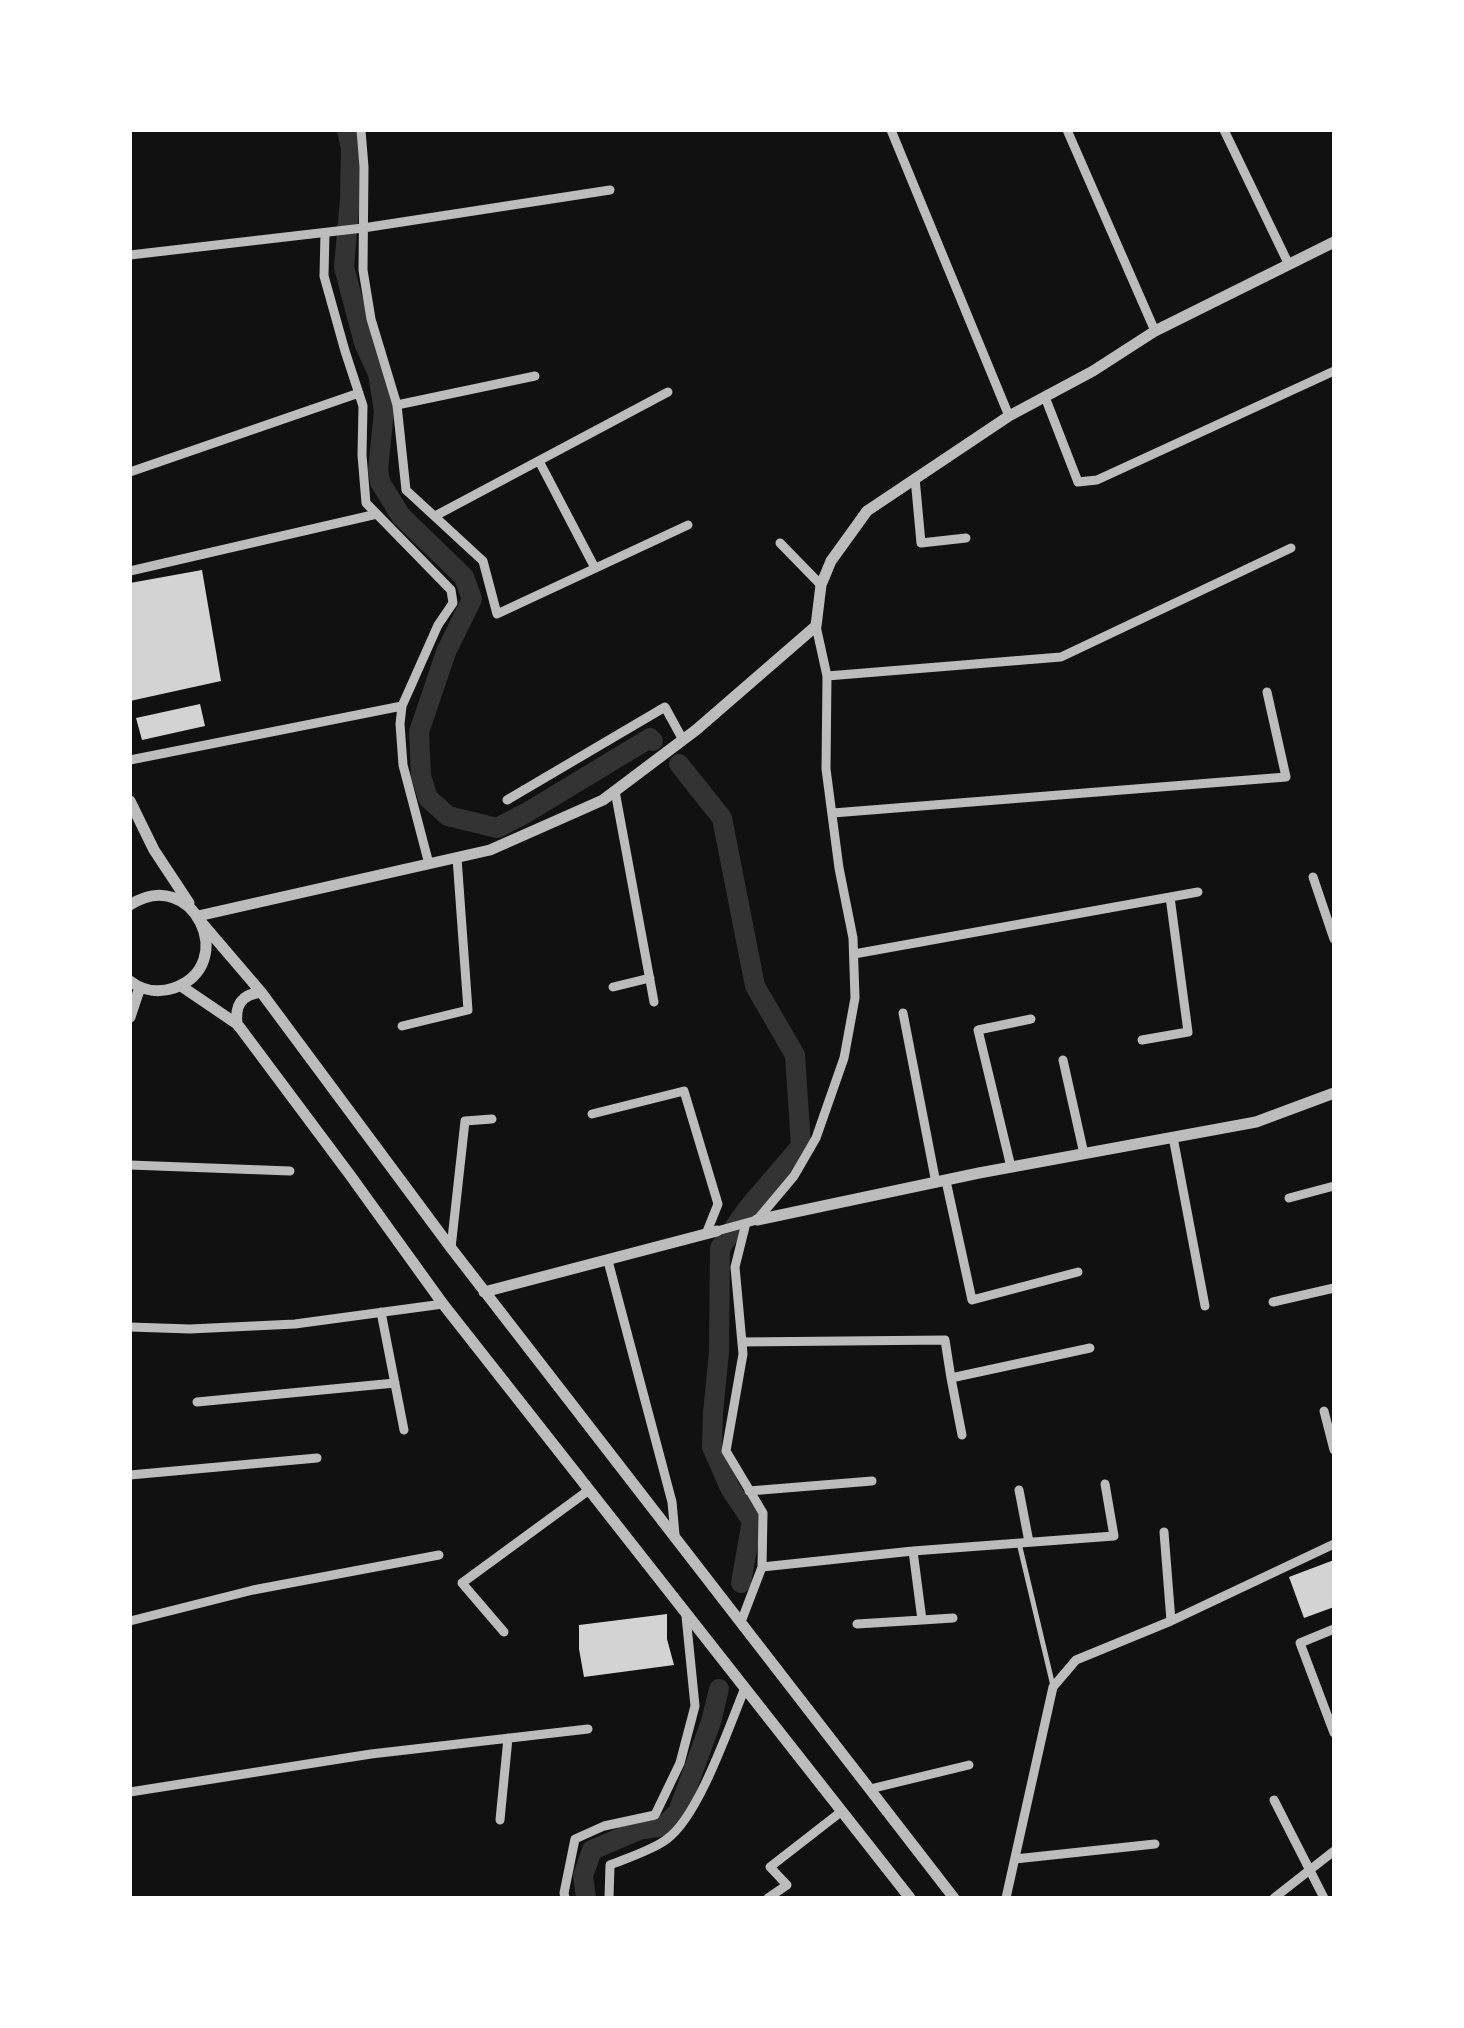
<!DOCTYPE html>
<style>
body{margin:0}
#map{position:relative;width:1464px;height:2028px;overflow:hidden;background:#111;font-family:"Golos Text",sans-serif}
canvas{display:block}
.frame{position:absolute;inset:0;border:132px solid #fff;pointer-events:none}
</style>
<div id="map">
<canvas width="1464" height="2028"></canvas>
<div class="frame"></div>
</div>
<script>
const ctx = document.querySelector('canvas').getContext('2d');
ctx.lineJoin = 'round';
function trace(path, color, width, dash) { ctx.strokeStyle = color; ctx.lineWidth = width; ctx.lineCap = dash ? 'butt' : 'round'; ctx.setLineDash(dash || []); ctx.stroke(path); }
function paint(path, color) { ctx.fillStyle = color; ctx.fill(path, 'evenodd'); }
trace(new Path2D(`
 M347,130L351,149L350,199L344,267L364,343L378,374L384,411L378,470L380,482L401,516L464,577L472,599L446,652L419,732L421,776L428,798L448,816L497,828L526,813L650,738L653,741
 M679,764L722,818L755,986L795,1055L801,1146L748,1208L720,1248L719,1352L713,1413L712,1447L731,1490L752,1521L741,1583
 M586,1898L583,1876L592,1850L639,1830L664,1826L678,1812L711,1722L719,1689`), '#333', 20);
paint(new Path2D(`
 M202,570L221,681L130,701V583Z
 M200,704L205,726L142,740L136,718Z
 M1334,1560V1607L1304,1618L1289,1577Z
 M667,1614V1639L674,1665L584,1677L579,1649V1625Z`), '#d3d3d3');
trace(new Path2D(`
 M1019,1543L1053,1686`), '#bcbcbc', 5);
trace(new Path2D(`
 M361,130L364,167L363,270L371,319L397,405L406,490L483,561L497,614L688,525
 M891,130L1009,416
 M1067,130L1155,331
 M1224,130L1289,265
 M325,233L324,276L345,351L363,406L362,455L366,503L451,590L453,603L438,625L402,706L400,724L403,765L429,864
 M130,255L363,228L610,190
 M1045,397L1078,482L1097,480L1334,371
 M397,405L535,376
 M539,461L595,568
 M130,472L359,393
 M915,478L921,543L966,538
 M435,516L668,392
 M780,543L821,585
 M130,571L377,514
 M827,676L1061,657L1291,548
 M130,760L402,706
 M615,791L654,1002
 M507,800L665,707L683,740
 M833,813L1286,777L1267,692
 M1313,877L1334,939
 M854,954L1198,892
 M613,987L650,978
 M903,1013L936,1183
 M402,1026L468,1010L457,858
 M1142,1040L1188,1032L1170,897
 M1063,1060L1084,1154
 M592,1114L684,1091L718,1204L706,1234
 M1173,1137L1205,1306
 M130,1165L290,1171
 M1011,1167L978,1030L1031,1019
 M946,1181L972,1300L1078,1272
 M1289,1198L1334,1186
 M717,1231L757,1220L794,1176L816,1138L844,1058L855,998L853,938L839,868L826,769L827,676L816,626
 M451,1248L465,1121L492,1119
 M608,1261L672,1502L675,1535
 M1273,1302L1334,1288
 M381,1312L404,1430
 M130,1327L190,1329L295,1324L443,1304
 M742,1342L945,1340L951,1378L1090,1348
 M951,1378L962,1435
 M197,1402L395,1383
 M1324,1411L1334,1450
 M130,1475L317,1458
 M1019,1490L1029,1542
 M749,1491L872,1481
 M1164,1532L1171,1621
 M762,1567L913,1551L1114,1536L1105,1484
 M922,1620L953,1618
 M130,1621L253,1590L439,1555
 M741,1622L762,1567L763,1513L726,1451L743,1354L735,1267L746,1223
 M857,1624L922,1620L913,1551
 M1334,1629L1300,1643L1334,1733
 M504,1632L462,1583L589,1490
 M870,1789L969,1765
 M130,1792L371,1754L588,1729
 M1274,1800L1324,1898
 M500,1820L508,1738
 M1015,1859L1155,1844
 M565,1898L564,1893L575,1839L604,1826L655,1815L680,1763L695,1706L686,1616
 M609,1898L610,1865C627,1858 653,1850 667,1839C699,1816 729,1726 745,1688
 M768,1898L787,1885L770,1867L842,1811
 M1006,1898L1053,1687L1076,1660L1171,1621L1334,1544
 M1274,1898L1334,1851`), '#bcbcbc', 9);
trace(new Path2D(`
 M130,801L154,850L189,903
 M130,905C193,864 240,965 174,988C159,993 143,991 130,981
 M198,916L490,850L603,800L696,730L816,626L821,585L831,561L867,511L1009,416L1093,371L1155,331L1334,242
 M202,923L261,992L451,1248L954,1898
 M181,986L237,1024L241,1029L350,1175L443,1304L910,1898
 M130,1017L140,987
 M237,1024C235,1005 241,995 261,992
 M757,1220L979,1173L1256,1122L1334,1093
 M484,1292L717,1231`), '#bcbcbc', 11);
</script>
